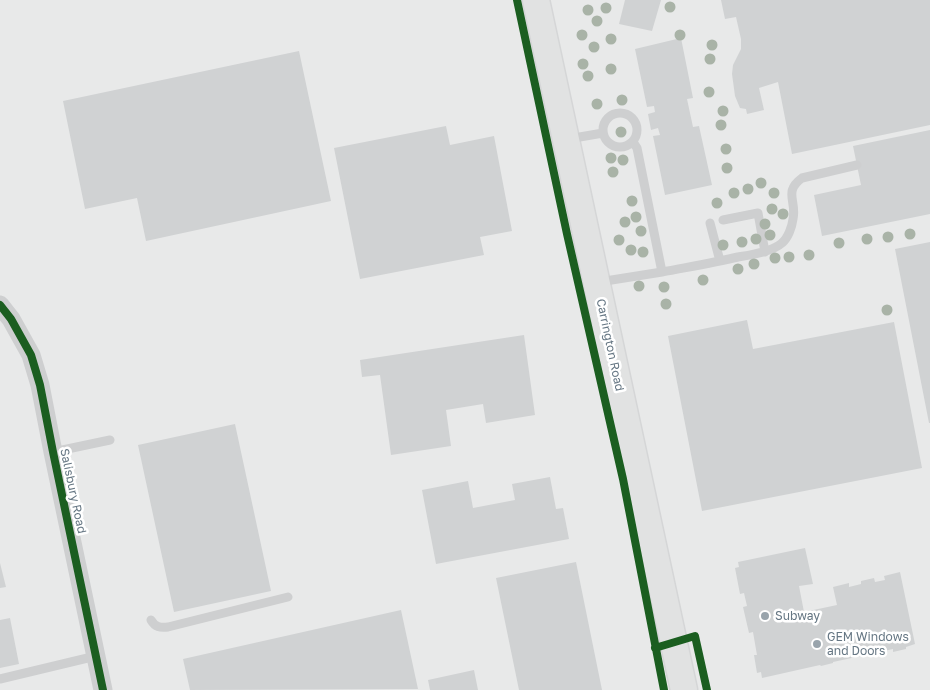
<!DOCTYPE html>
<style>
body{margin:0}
canvas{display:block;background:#f9f9f9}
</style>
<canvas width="930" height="690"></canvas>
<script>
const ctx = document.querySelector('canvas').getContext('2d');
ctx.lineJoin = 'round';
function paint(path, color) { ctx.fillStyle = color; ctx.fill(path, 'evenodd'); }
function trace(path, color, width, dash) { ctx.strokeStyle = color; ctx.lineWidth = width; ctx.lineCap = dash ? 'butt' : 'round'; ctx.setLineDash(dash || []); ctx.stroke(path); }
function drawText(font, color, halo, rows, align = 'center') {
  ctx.font = font + ' "Golos Text",sans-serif'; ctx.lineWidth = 5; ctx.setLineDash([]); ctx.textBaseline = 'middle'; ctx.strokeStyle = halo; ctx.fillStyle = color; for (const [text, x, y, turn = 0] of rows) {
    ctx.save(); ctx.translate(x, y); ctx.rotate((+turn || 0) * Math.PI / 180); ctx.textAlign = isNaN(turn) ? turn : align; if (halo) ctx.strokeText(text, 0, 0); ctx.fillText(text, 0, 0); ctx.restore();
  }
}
paint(new Path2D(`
 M0,0H930V690H0Z`), '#e8e9e9');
paint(new Path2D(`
 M625,0H661L652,31L619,24Z
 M721,0H930V125L792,154L778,82L759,88L764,110L747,114L746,109L740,108L735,96L732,74L733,65L741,49V39L736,17L725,19Z
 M681,38L693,98L687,99L693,127L699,126L712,185L665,195L653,136L660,135L658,128L651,130L648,114L655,112L654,106L647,107L635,49Z
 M299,51L331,201L146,241L137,198L85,209L63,101Z
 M446,126L450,145L494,136L512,231L480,237L484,255L360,279L334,148Z
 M930,130V214L822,236L814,195L861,185L853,146Z
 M930,242V423H929L895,249Z
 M747,320L753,349L894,322L922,468L702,511L668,336Z
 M524,335L535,415L486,423L483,404L446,410L451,446L391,455L380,375L362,377L360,360Z
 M235,424L271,591L174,612L138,445Z
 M550,477L556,509L563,508L569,539L436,564L422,490L468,481L473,508L515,500L512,484Z
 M805,548L813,584L799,586L804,612L837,605L833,587L849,583V587L861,584V581L874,578L875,582L885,580L884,576L900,572L915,644L906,647V649L893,652V649L833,662V663L821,666L820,665L762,678L761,672L757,673L754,655H757L753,632L749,633L743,607L747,606L744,593L740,594L735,568L739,567L738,562Z
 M576,562L602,690H519L496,578Z
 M0,563L6,587L0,588Z
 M401,610L418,689L190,690L183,659Z
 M10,618L19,664L0,668V620Z
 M474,670L478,690H430L428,680Z`), '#d0d2d3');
const secondary = new Path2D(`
 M536,0L684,690`);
trace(secondary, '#d5d6d7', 29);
trace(new Path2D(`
 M603 130a17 17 0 1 1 34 0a17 17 0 1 1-34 0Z
 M568,139L603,133
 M723,220L758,213L765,252
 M710,223L720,261
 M662,272C688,267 713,263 738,257C750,255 772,252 782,243C788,238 792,227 793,219C797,201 783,192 802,178L857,165
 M599,282L662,272L637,148L633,142
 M53,452L110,440
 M151,620C155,627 160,628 168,627L288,597
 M0,679L96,656`), '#cecfd0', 9);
trace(new Path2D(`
 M0,305L11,319L31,355L40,385L53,452L103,690`), '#cecfd0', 19);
trace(secondary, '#e1e2e2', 26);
trace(new Path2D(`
 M517,0L567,234L623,479L664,690
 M0,305L11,319L31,355L40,385L53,452L103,690
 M655,648L695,636L707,690`), '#1b5e20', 8);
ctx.fillStyle = '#a9b3a7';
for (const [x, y] of [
 [670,7],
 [606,8],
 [588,10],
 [597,21],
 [582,35],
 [680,35],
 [611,39],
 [712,45],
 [594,47],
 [710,59],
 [583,64],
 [611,69],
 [588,76],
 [709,92],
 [622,100],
 [597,104],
 [723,111],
 [721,125],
 [621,132],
 [726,149],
 [611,158],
 [623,160],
 [727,168],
 [613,172],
 [761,183],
 [748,189],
 [734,193],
 [774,193],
 [632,201],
 [717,203],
 [772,209],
 [783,214],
 [636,217],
 [625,222],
 [765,224],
 [641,231],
 [910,234],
 [770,235],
 [888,237],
 [756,239],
 [867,239],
 [619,240],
 [742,242],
 [839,243],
 [723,245],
 [631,250],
 [643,252],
 [809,255],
 [789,257],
 [775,258],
 [754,264],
 [738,269],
 [703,280],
 [639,286],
 [664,287],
 [666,304],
 [887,310]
]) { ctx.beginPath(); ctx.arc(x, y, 5.5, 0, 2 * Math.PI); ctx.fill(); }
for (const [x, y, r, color] of [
 [765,616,5,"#99a4ac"],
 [817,644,5,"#99a4ac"]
]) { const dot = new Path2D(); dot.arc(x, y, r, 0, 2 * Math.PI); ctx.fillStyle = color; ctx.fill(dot); trace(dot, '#fff', 2); }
drawText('12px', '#657683', '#fff', [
 ["Carrington Road",610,345,78],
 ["Salisbury Road",73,491,78]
]);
drawText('12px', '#657683', '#fff', [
 ["Subway",775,616],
 ["GEM Windows",827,637],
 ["and Doors",827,651]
], 'left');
</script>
